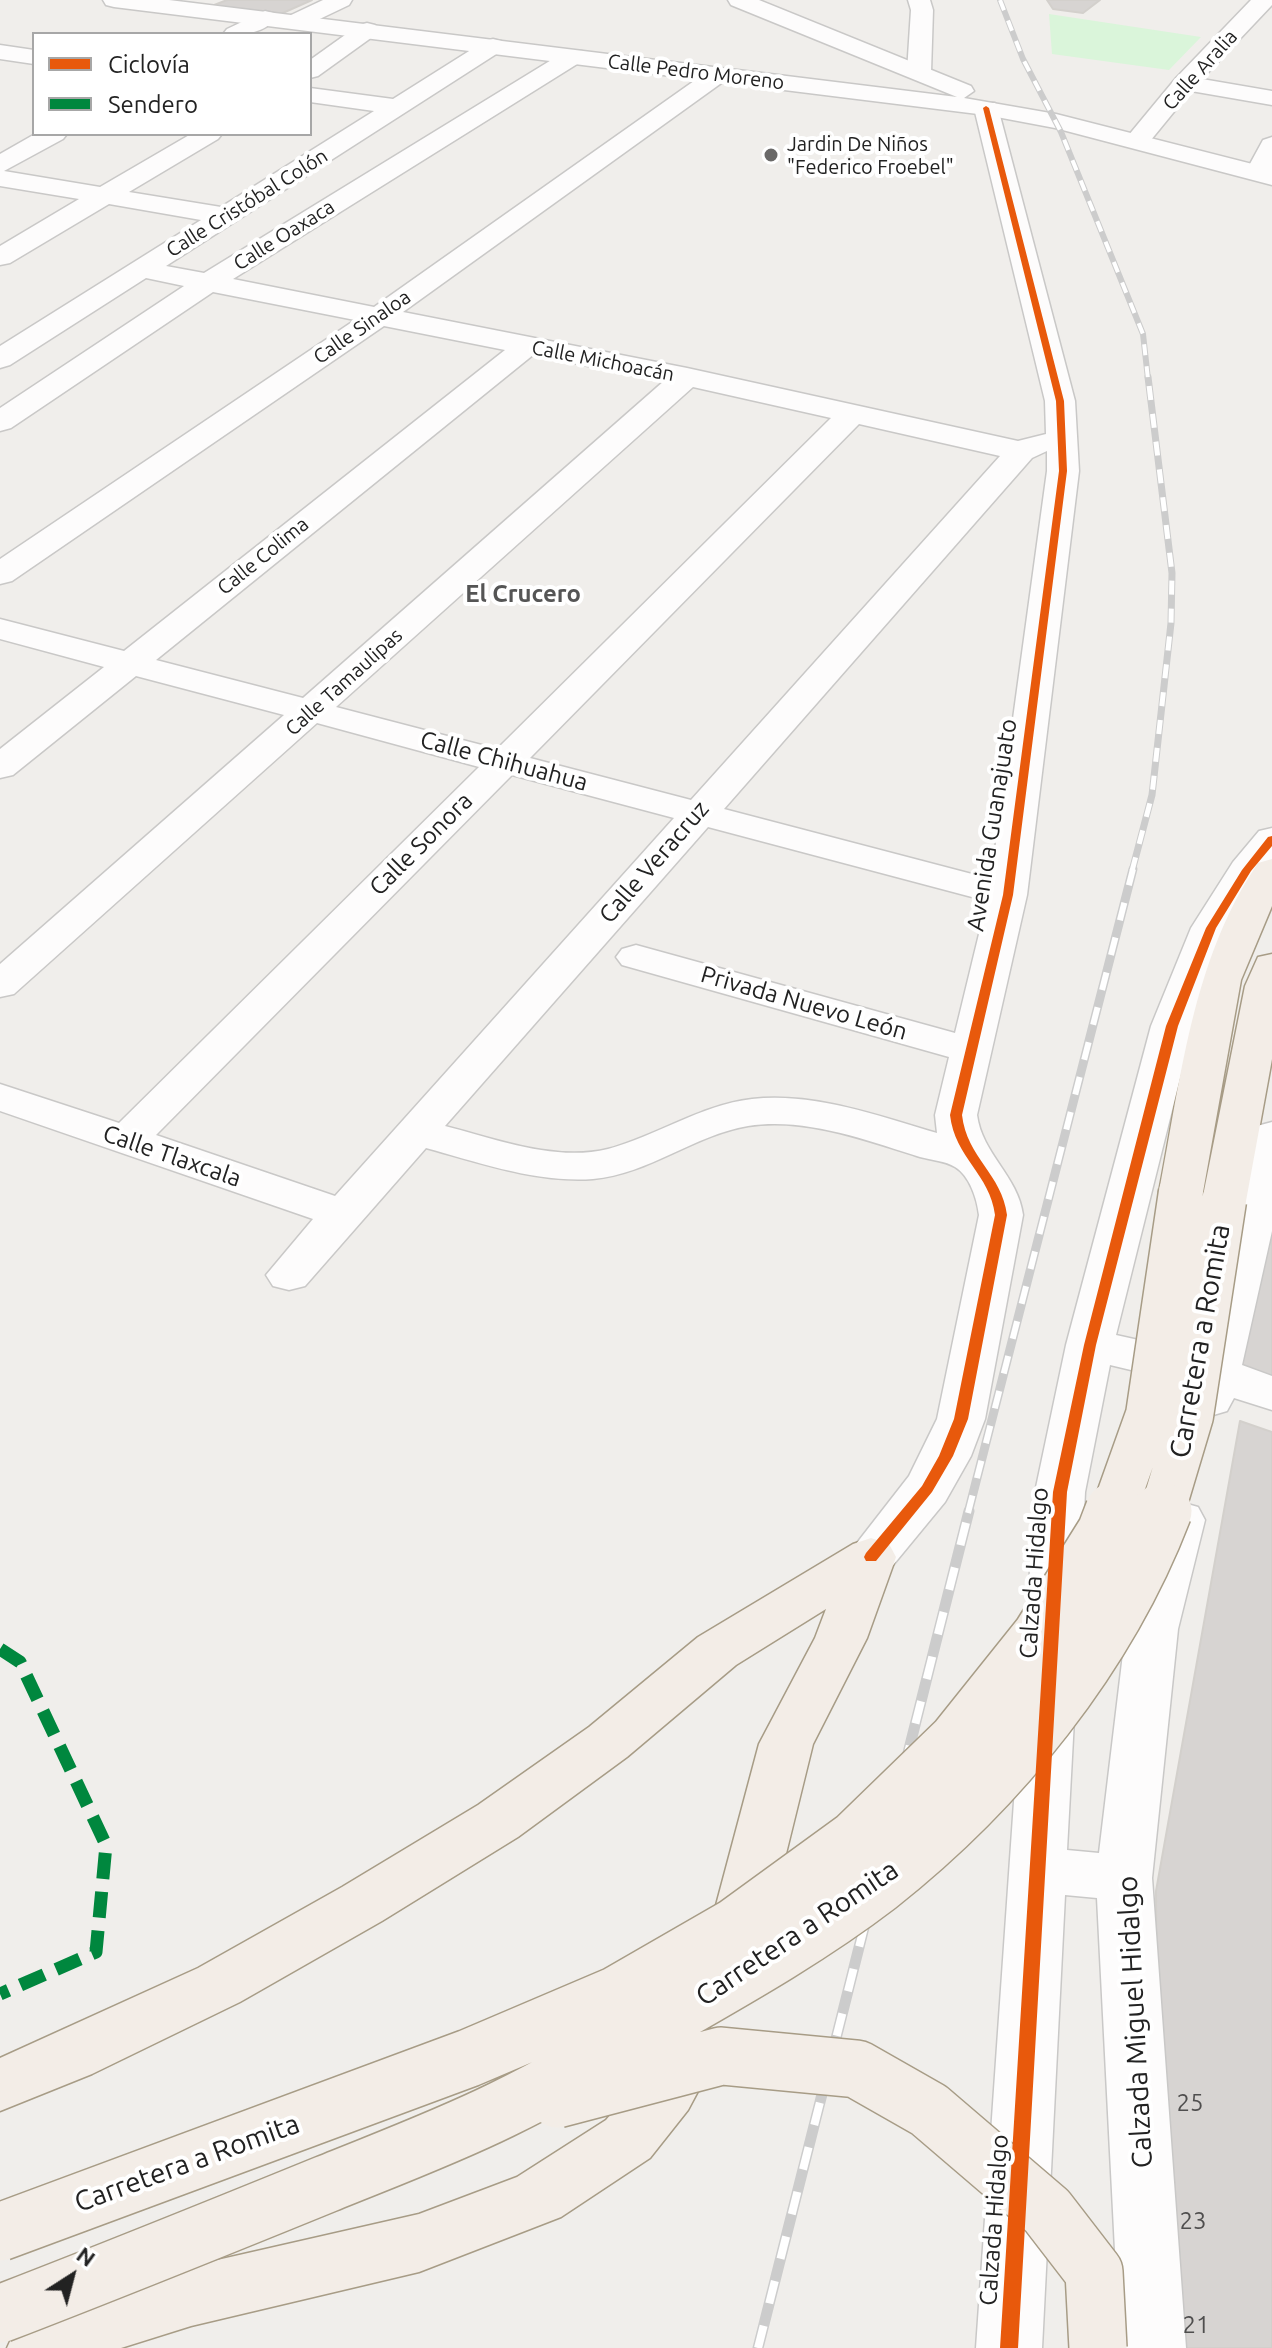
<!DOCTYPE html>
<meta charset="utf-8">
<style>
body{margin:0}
#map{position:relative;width:1272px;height:2348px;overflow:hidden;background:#f0eeeb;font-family:Ubuntu,sans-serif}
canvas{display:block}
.legend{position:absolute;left:32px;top:32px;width:280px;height:104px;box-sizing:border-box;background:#fff;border:2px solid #a7a7a7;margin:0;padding:10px 14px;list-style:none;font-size:24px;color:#222}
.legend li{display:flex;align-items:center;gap:16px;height:40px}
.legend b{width:40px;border:2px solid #a7a7a7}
.north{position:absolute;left:32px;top:2236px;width:80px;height:80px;-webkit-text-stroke:6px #fff;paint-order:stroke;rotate:36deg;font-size:22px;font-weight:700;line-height:32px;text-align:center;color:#222}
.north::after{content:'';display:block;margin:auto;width:28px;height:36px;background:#222;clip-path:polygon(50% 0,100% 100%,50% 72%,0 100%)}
</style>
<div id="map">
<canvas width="1272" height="2348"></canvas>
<ul class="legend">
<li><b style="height:10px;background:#e8590c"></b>Ciclovía</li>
<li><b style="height:10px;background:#00873e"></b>Sendero</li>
</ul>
<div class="north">N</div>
</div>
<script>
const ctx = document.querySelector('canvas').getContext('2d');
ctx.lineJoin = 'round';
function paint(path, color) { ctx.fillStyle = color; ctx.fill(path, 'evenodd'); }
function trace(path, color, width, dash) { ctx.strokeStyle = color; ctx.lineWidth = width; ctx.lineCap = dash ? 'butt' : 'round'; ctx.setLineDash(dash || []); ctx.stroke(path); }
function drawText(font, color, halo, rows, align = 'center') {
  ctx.font = font + ' Ubuntu,sans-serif'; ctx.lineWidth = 8; ctx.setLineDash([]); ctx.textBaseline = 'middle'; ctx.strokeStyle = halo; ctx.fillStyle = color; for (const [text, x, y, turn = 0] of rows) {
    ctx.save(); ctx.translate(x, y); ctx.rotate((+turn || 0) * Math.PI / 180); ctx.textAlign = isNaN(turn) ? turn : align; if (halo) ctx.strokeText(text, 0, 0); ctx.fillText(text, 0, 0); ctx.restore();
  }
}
paint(new Path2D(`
 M1049,14L1201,37L1169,70L1052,54Z`), '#daf5da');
const building = new Path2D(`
 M227,0H312L276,16L209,7Z
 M1047,0H1100L1083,13L1053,9Z
 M1272,1190V1394L1217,1374Z
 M1240,1421L1272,1432V2348H1158L1156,1891Z`);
paint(building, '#d7d4d2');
trace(building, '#d3d0cc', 2);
const minor = new Path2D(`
 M323,0H352L349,5L305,26H289L285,21L289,16Z
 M908,0H930L933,10L931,72L927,77H911L907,72L911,10Z
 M1251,0H1272V5L1202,79L1272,91V105L1191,91L1146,146H1128L1124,141L1128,136L1176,78Z
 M265,11L273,13L276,18C262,35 244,34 223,34L227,29Z
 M367,23L375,25L379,30L375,35L318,76L310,78V60L359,25Z
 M493,39L501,41L505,46L501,51L166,266L204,273L566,51H582L586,56L582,61L233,279L374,307L711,69H727L731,74L727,79L403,312L687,368L1018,441L1046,434L1045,401L974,108L977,103H995L998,108L1075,401L1079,471L1027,895L977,1115C982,1154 1018,1176 1023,1215L985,1419L971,1456L945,1502L889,1570L871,1576L853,1570L846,1557L909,1476L937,1419L979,1215C977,1199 970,1176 955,1167C946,1161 931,1160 920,1157C866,1140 805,1117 748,1126C694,1135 649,1174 593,1179C537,1183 480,1163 426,1148L305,1286L289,1290L273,1286L266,1275L313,1219L0,1111V1084L119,1123L479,767L317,723L14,994L0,997V964L284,715L136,676L13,775L0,778V749L104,667L0,639V619L124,651L505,350L384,326L12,581L0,584V559L355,320L213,292L11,428L0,431V408L184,286L146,278L10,365L0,368V346L201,220L109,204L10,263L0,265V246L79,199L0,186V154L35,134H67L63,139L4,171L100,187L191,134H222L218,139L129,192L221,207L374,111L310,102V88L393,99L485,41ZM533,355L664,381L303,698L156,660ZM693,387L831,418L497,749L336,707ZM859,424L1000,456L691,800L530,758ZM1047,451V471L991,879L724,809L1032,458ZM512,775L674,818L335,1196L156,1135ZM708,827L987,901L955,1033L636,945L622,949L616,957L622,965L949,1057L935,1115L937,1133C879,1116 814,1092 752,1099C700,1105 657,1136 608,1149C555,1162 496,1139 445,1126Z
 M0,45L34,50V64L0,59Z
 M1272,137V171L1267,178H1249L1245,173L1263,140Z`);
const tertiary = new Path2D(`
 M103,0H169L957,97L731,5L728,0H759L971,86L974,91L964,98L1056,114L1272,169V185L1055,128L986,115L114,7L106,5Z
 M1272,828V864L1231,928L1193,1026L1116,1335L1197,1353L1250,1135L1257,1126L1272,1122V1231L1242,1365L1272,1376V1410L1234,1398L1227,1411L1210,1416L1193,1411L1186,1399L1190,1384L1110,1365L1085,1492L1079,1617L1071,1631L1053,1636L1035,1631L1027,1617L1035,1492L1066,1345L1151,1026L1191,928L1233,862L1259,831Z
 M1180,1502L1198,1507L1205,1520L1178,1629L1152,1878L1186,2348H1120L1097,1898L1065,1895L1042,2348H976L1021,1701L1029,1686L1048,1680L1067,1686L1075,1701L1067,1850L1099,1853L1126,1629L1155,1520L1162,1507Z`);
const primary = new Path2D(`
 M1272,859V906L1241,980L1203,1192L1197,1202L1181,1206L1165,1202L1159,1192C1181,1079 1192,960 1258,863Z
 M1272,954V1059L1246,1201L1240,1211L1224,1215L1208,1211L1202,1201L1245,986L1258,957Z
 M871,1538L889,1544L896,1557L867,1638L813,1744L765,1939L756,1956L736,1963L716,1956L707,1939L759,1744L815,1638L826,1609L736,1665L627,1757L518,1837L382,1921L240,2002L92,2074L0,2111V2058L198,1968L342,1887L478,1805L589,1727L698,1637L853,1544Z
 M690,2024L711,2032L720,2050L688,2110L650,2158L561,2217L419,2272L191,2326L121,2348H7L17,2326L73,2303L191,2266L419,2214L517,2177L606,2120L646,2072L669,2032Z`);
trace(minor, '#c9c8c7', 3);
trace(tertiary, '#c9c8c7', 3);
trace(primary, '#a79c86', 3);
paint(minor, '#fdfcfc');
paint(tertiary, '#fdfcfc');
paint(primary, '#f3ede7');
const railFar3 = new Path2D(`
 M1000,0L1023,59L1061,132L1143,334L1148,379`);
const railFar2 = new Path2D(`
 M1132,871L1152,795L1171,623L1172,573L1148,377`);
const railFar1 = new Path2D(`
 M968,1513L1133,869`);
const rail = new Path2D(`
 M758,2348L969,1511`);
trace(railFar3, '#ccc', 6);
trace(railFar2, '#ccc', 7);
trace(railFar1, '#ccc', 9);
trace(rail, '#ccc', 11);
trace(railFar3, '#fff', 4, [11]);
trace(railFar2, '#fff', 5, [14]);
trace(railFar1, '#fff', 6, [18]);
trace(rail, '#fff', 8, [23]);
const primaryBridgeFar1 = new Path2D(`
 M1113,1513L1148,1415L1181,1192
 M1162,1513L1191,1416L1224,1201`);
const primaryBridge = new Path2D(`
 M557,2099L721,2056L857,2069L929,2110L1047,2211L1094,2272L1098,2348
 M0,2232L469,2058L617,1995L735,1927L856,1839L957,1741L1041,1636L1106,1532L1114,1511
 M0,2314C109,2272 218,2228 326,2184C385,2160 444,2138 501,2110C561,2081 617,2047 674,2014C744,1974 814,1934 878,1885C1000,1789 1107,1657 1163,1511`);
trace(primaryBridgeFar1, '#a79c86', 47, []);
trace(primaryBridge, '#a79c86', 60, []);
trace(primaryBridgeFar1, '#f3ede7', 44);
trace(primaryBridge, '#f3ede7', 57);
trace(new Path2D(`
 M0,1649L20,1662L106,1845L96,1952L0,1994`), '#00873e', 13, [26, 13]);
paint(new Path2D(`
 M986,106L989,108L1064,401L1067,471L1013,895L962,1115C967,1158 1002,1174 1007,1215L968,1419L953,1456L932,1492L876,1561H866L864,1557L866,1553L922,1486L939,1456L954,1419L995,1215C990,1174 955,1158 950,1115L1003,895L1059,471L1056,401L983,108Z
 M1272,836V846L1251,871L1216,928L1178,1026L1096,1345L1067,1492L1018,2348H1000L1053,1492L1084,1345L1166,1026L1206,928L1242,870L1268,837Z`), '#e8590c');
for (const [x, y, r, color] of [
 [771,155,8,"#6a6968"]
]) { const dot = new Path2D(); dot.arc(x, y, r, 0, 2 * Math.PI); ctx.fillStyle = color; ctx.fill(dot); trace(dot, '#fff', 3); }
drawText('20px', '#222', '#fff', [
 ["Calle Aralia",1200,70,-48],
 ["Calle Pedro Moreno",696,72,7],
 ["Calle Cristóbal Colón",247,203,-32],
 ["Calle Oaxaca",284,235,-32],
 ["Calle Sinaloa",362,327,-35],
 ["Calle Michoacán",603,361,11],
 ["Calle Colima",263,556,-39],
 ["Calle Tamaulipas",344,682,-42]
]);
drawText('20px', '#222', '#fff', [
 ["Jardin De Niños",787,144],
 ["\"Federico Froebel\"",787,167]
], 'left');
drawText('bold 24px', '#555', '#fff', [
 ["El Crucero",523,594]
]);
drawText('24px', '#222', '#fff', [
 ["Calle Chihuahua",504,761,15],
 ["Avenida Guanajuato",992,825,-81],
 ["Calle Sonora",421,844,-45],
 ["Calle Veracruz",654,862,-49],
 ["Privada Nuevo León",804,1003,16],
 ["Calle Tlaxcala",172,1156,19],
 ["Calzada Hidalgo",1034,1573,-86],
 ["Calzada Hidalgo",994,2220,-86]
]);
drawText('24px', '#4f4e4e', null, [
 ["25",1190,2103],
 ["23",1193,2221],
 ["21",1196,2325]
]);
drawText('28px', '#222', '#fff', [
 ["Carretera a Romita",1200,1341,-80],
 ["Carretera a Romita",797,1933,-34],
 ["Calzada Miguel Hidalgo",1135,2022,-93],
 ["Carretera a Romita",187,2163,-20]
]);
</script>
